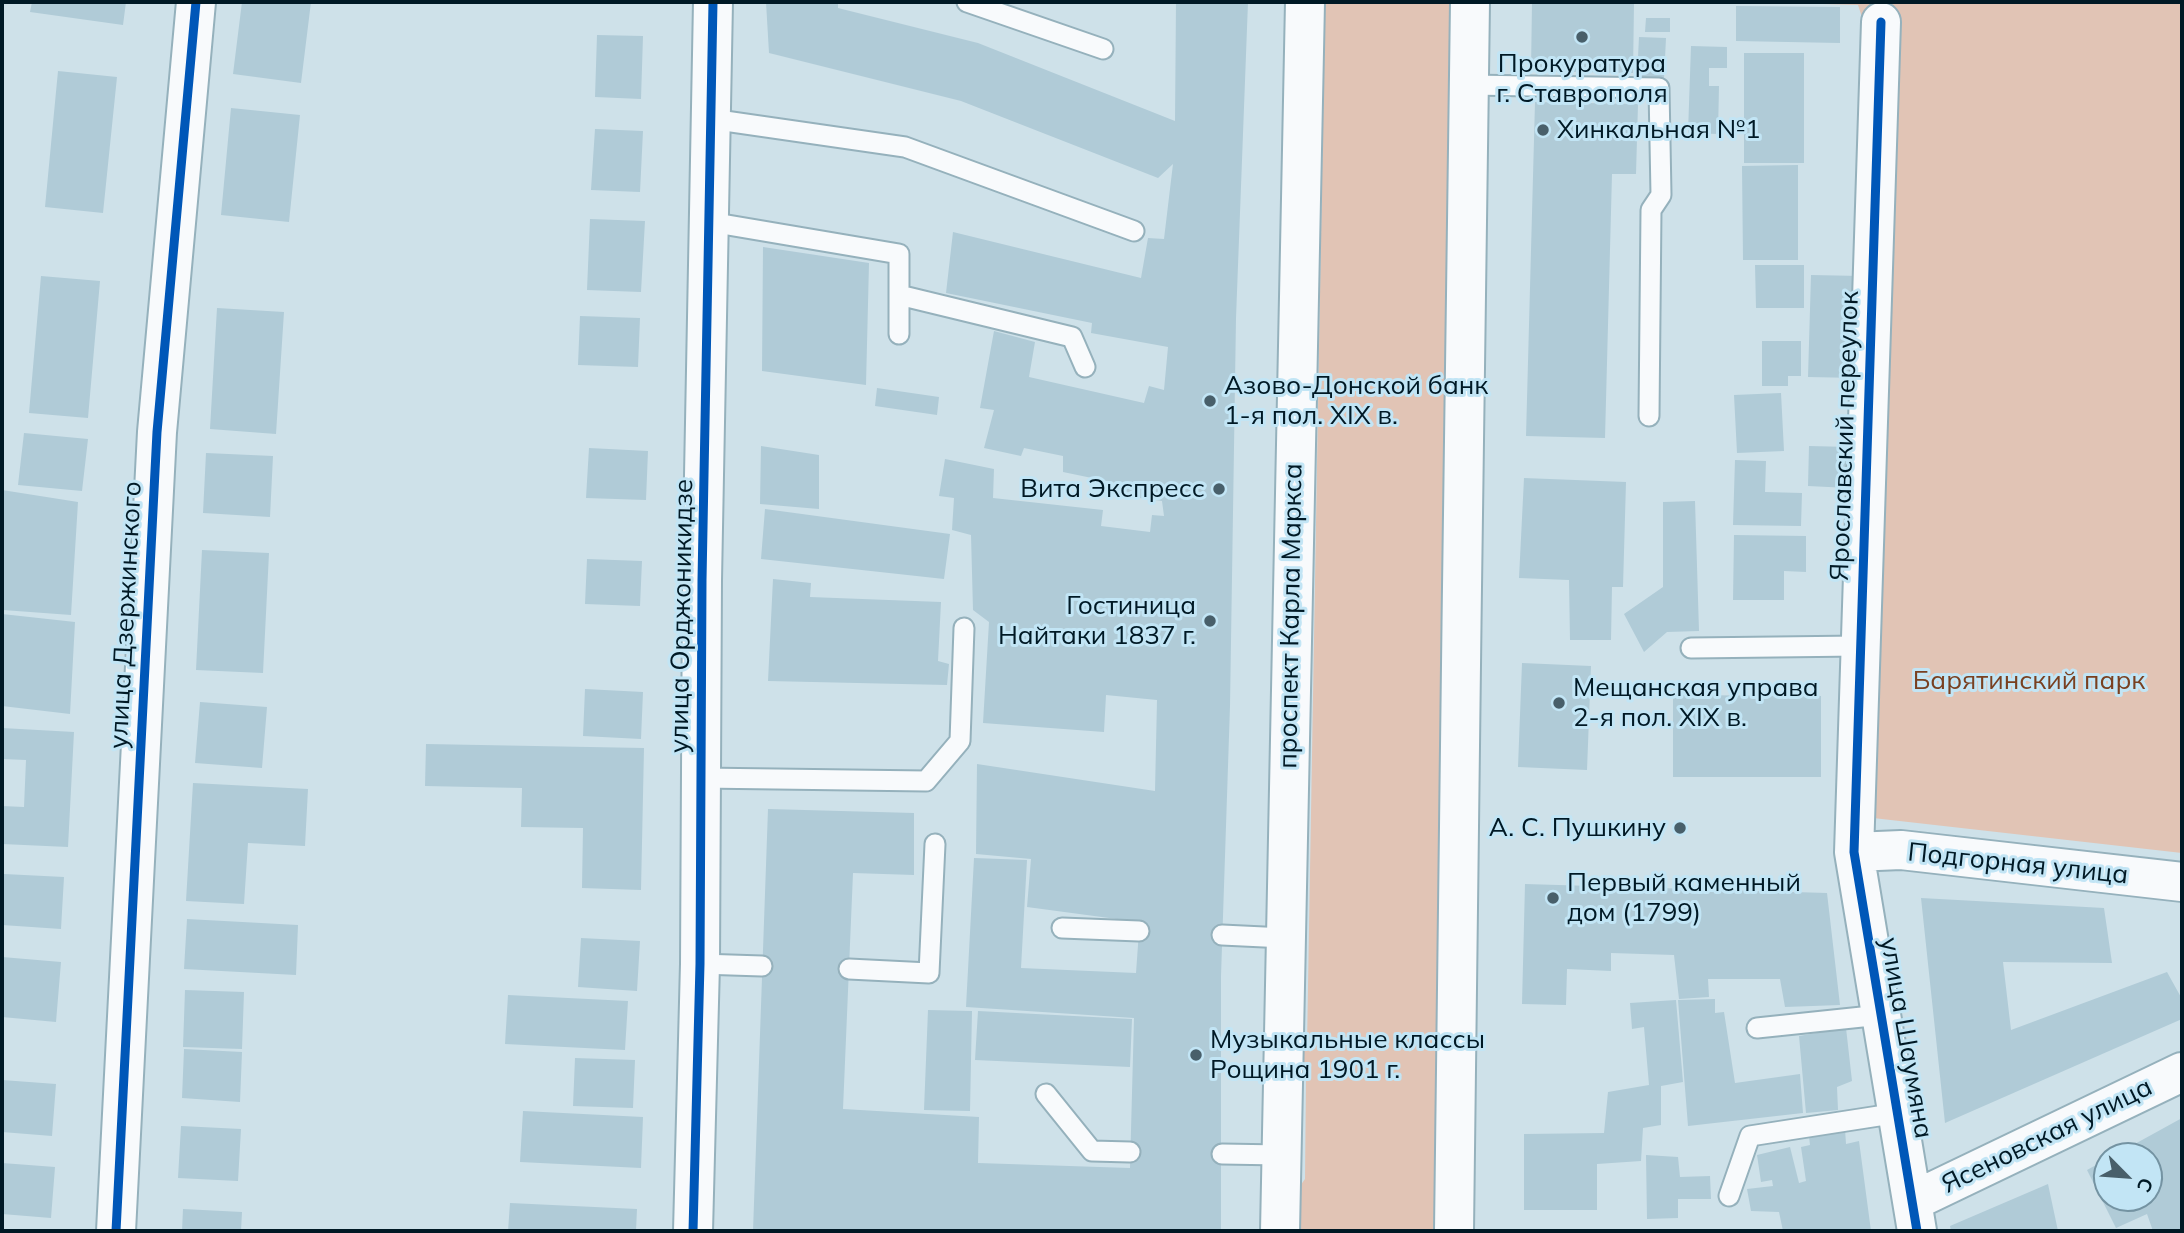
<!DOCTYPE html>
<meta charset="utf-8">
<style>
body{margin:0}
#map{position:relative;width:2184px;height:1233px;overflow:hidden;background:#cee1e9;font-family:Mulish,sans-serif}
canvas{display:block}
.frame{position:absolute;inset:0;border:4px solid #001925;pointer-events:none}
.north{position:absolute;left:2093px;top:1142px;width:70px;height:70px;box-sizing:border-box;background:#c2e5f5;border:2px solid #7493a2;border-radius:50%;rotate:115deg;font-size:19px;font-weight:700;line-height:28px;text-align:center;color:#001925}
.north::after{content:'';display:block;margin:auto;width:24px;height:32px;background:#485f6a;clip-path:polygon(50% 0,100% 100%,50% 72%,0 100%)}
</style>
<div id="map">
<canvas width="2184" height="1233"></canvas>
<div class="frame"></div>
<div class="north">С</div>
</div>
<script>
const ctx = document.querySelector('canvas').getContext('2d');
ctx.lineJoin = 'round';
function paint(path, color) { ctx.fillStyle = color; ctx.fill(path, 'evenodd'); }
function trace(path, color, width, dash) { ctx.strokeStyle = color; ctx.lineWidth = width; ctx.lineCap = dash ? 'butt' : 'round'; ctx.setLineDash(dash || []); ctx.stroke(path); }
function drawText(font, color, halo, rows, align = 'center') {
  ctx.font = font + ' Mulish,sans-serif'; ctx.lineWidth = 6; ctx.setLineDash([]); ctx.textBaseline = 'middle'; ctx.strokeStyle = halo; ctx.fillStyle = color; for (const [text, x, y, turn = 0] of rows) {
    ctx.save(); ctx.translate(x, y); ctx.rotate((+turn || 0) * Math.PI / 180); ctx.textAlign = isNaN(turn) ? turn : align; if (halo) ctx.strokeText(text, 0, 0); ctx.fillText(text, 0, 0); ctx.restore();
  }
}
paint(new Path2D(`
 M1325,2H1458L1437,1231H1291L1295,1193L1305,1179L1306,1079L1300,1074V1059L1307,1045Z
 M1752,2H2182V853L1873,818L1863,20L1858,5Z`), '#e1c4b5');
paint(new Path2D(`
 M32,2H126L123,25L30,12Z
 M242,2H311L301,83L233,74Z
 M766,2H838V8L978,43L1175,121L1176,2H1248L1236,318L1230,706L1221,976V1231H753L768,809L914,813V875L853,873L843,1109L979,1117L978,1163L1130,1168L1134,1018L966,1007L974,858L1027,860L1021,968L1136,973L1139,931V922L1027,907L1031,859L976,854L977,764L1155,791L1157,700L1106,695L1104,732L983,723L989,622L973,610L971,535L952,530L954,498L939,496L945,459L994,469L993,498L1103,510L1101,526L1150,532L1152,515L1164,516L1162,501L1118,495L1116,483L1063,472V456L1024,448L1021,456L984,448L994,410L980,408L994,331L1035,342L1029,377L1144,403L1149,386L1164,390L1168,347L1091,333L1092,323L946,293L953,232L1141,278L1148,238L1164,239L1173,164L1158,178L961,101L769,53Z
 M1532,2L1634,3L1633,73L1531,71Z
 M1736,6L1840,7V43L1736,41Z
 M1646,18H1670V32H1645Z
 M597,35L643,36L641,99L595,97Z
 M1639,37L1666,38L1664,78L1637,77Z
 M1691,46L1727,47V68H1709V86H1719L1718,134L1688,133Z
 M1744,53H1804V163H1744Z
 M58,71L117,77L103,213L45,207Z
 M1535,102L1638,104L1636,174H1612L1605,438L1526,436Z
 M231,108L300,115L289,222L221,215Z
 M595,129L643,131L640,192L591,190Z
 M1798,165V260H1743L1742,166Z
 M590,219L645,221L641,292L587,290Z
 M763,247L869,263L866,385L762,371Z
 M1755,265H1804V308H1756Z
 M1811,275L1861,276L1858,378L1808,377Z
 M41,276L100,281L88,418L29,413Z
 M217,308L284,312L276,434L210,429Z
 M580,316L640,318L638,367L578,365Z
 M1762,341H1801V376H1788V386H1762Z
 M877,388L939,397L937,415L875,406Z
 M1781,393L1784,451L1737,453L1734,395Z
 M24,433L88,439L82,491L18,485Z
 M761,446L819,455V509L760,504Z
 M1809,446L1850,447L1849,488L1808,486Z
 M589,448L648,451L646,500L586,498Z
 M206,453L273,456L270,517L203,513Z
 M1735,460L1766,461L1765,492L1802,493L1801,526L1733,525Z
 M1524,478L1626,482L1623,587H1612L1611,640H1570L1569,580L1519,578Z
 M2,490L78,502L71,615L3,610Z
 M1695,501L1699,631L1667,632L1644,652L1624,614L1663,587V502Z
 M765,509L950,534L944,579L761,559Z
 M1734,535L1806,536V572L1784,571V600H1733Z
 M202,550L269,553L263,673L196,670Z
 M587,559L642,561L640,606L585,604Z
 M773,579L811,583L810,597L941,602L938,661L949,664L947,685L768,681Z
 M2,614L75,622L70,714L2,706Z
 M1522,663L1591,666L1587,770L1518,767Z
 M585,689L643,692L641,739L583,736Z
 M1673,695L1821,696V777H1673Z
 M200,702L267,707L262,768L195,763Z
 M2,728L74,732L68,847L2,844V806L24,807L26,760L2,759Z
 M426,744L644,748L641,890L582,888L583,828L521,827L522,788L425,786Z
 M193,783L308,789L305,846L248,843L244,904L186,901Z
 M4,874L64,877L61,929L2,925Z
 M1525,884L1827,893L1840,1005L1785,1007L1780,979H1708L1709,997L1679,999L1674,955L1611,953V971L1567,969L1566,1005L1522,1004Z
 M1921,898L2104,908L2112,963L2003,962L2011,1030L2167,972L2182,999V1019L1945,1123Z
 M187,919L298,925L296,975L184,969Z
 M581,938L640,941L637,991L578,987Z
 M2,957L61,962L56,1022L2,1017Z
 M185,990L244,992L242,1049L183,1047Z
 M508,995L628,1001L625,1050L505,1044Z
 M1715,999V1013L1724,1012L1735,1083L1800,1074L1803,1113L1688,1126L1678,1000Z
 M1676,1000L1683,1082L1661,1086V1125L1643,1128L1641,1161L1597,1164V1210H1524V1134L1604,1133L1608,1092L1649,1085L1644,1027L1632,1029L1630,1003Z
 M928,1010L972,1011L970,1111L924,1110Z
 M978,1011L1132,1019L1130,1067L975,1060Z
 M1846,1028L1852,1081L1837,1087L1838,1110L1806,1113L1799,1036Z
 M184,1049L242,1052L240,1102L182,1098Z
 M575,1058L635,1060L633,1108L573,1106Z
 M2,1080L56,1084L52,1136L2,1132Z
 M523,1111L643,1117L641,1168L520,1162Z
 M2182,1118V1231H2153L2147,1214L2116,1228L2087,1170L2107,1159V1198H2149V1156H2113Z
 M181,1126L241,1129L238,1181L178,1178Z
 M1845,1129L1846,1144L1859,1141L1871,1231H1783L1779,1212L1751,1211L1747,1189L1773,1186L1772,1180L1761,1182L1757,1155L1790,1147L1799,1183L1806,1181L1801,1147L1810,1145L1809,1136Z
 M1646,1155L1678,1157L1680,1177L1710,1176L1711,1199H1678V1218L1647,1219Z
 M2,1163L55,1167L51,1218L2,1214Z
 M2048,1184L2058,1231H1951L1950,1226Z
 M510,1203L637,1209L636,1231H508Z
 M183,1209L242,1212L241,1231H182Z`), '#b0cbd7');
const lane = new Path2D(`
 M967,2L1103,49
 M1469,85L1659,88L1661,195L1651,210L1649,416
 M711,119L905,147L1134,231
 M710,222L899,254V334
 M899,295L1072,337L1085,367
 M1691,648L1859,646
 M701,778L926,781L960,741L964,628
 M1062,928L1139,931
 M1222,935L1285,938
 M700,964L762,966
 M849,969L929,973L935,844
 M1757,1028L1881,1015
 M1046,1094L1092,1151L1130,1152
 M1222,1154L1281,1155
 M1729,1196L1750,1136L1898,1113`);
const street = new Path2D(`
 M1881,22L1854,852L1917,1231
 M1854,852L1901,850L2182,882
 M1913,1201L2182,1072
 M693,1231L700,964L702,580L713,2`);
const secondary = new Path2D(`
 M116,1231L157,432L196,2
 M1280,1231L1305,2
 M1454,1231C1456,821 1467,412 1470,2`);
trace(lane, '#95b1bc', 23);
trace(street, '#95b1bc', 42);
trace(secondary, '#95b1bc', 42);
trace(lane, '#f8fafc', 19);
trace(street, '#f8fafc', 38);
trace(secondary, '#f8fafc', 38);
trace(new Path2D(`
 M1881,22L1854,852L1917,1231
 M116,1231L157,432L196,2
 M693,1231L700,964L702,580L713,2`), '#0057b8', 9);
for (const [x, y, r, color] of [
 [1582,37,7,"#485f6a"],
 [1543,130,7,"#485f6a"],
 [1210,401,7,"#485f6a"],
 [1219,489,7,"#485f6a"],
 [1210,621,7,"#485f6a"],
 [1559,703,7,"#485f6a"],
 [1680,828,7,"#485f6a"],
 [1553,898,7,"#485f6a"],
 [1196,1055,7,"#485f6a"]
]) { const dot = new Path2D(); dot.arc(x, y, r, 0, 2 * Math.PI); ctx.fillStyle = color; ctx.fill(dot); trace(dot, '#c2e5f5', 2.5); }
drawText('26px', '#001925', '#c2e5f5', [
 ["Прокуратура",1582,64,"center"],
 ["г. Ставрополя",1582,94,"center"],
 ["Хинкальная №1",1557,130],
 ["Азово-Донской банк",1224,386],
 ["1-я пол. XIX в.",1224,416],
 ["Вита Экспресс",1205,489,"right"],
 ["Гостиница",1196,606,"right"],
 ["Найтаки 1837 г.",1196,636,"right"],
 ["Мещанская управа",1573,688],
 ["2-я пол. XIX в.",1573,718],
 ["А. С. Пушкину",1666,828,"right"],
 ["Первый каменный",1567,883],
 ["дом (1799)",1567,913],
 ["Музыкальные классы",1210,1040],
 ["Рощина 1901 г.",1210,1070]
], 'left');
drawText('26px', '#001925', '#c2e5f5', [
 ["Ярославский переулок",1845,436,-88],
 ["улица Дзержинского",126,615,-87],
 ["улица Орджоникидзе",682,616,-89],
 ["проспект Карла Маркса",1291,616,-89],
 ["Подгорная улица",2018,864,6],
 ["улица Шаумяна",1906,1038,80],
 ["Ясеновская улица",2047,1136,-26]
]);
drawText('26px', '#794020', '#c2e5f5', [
 ["Барятинский парк",2029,681]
]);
</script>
